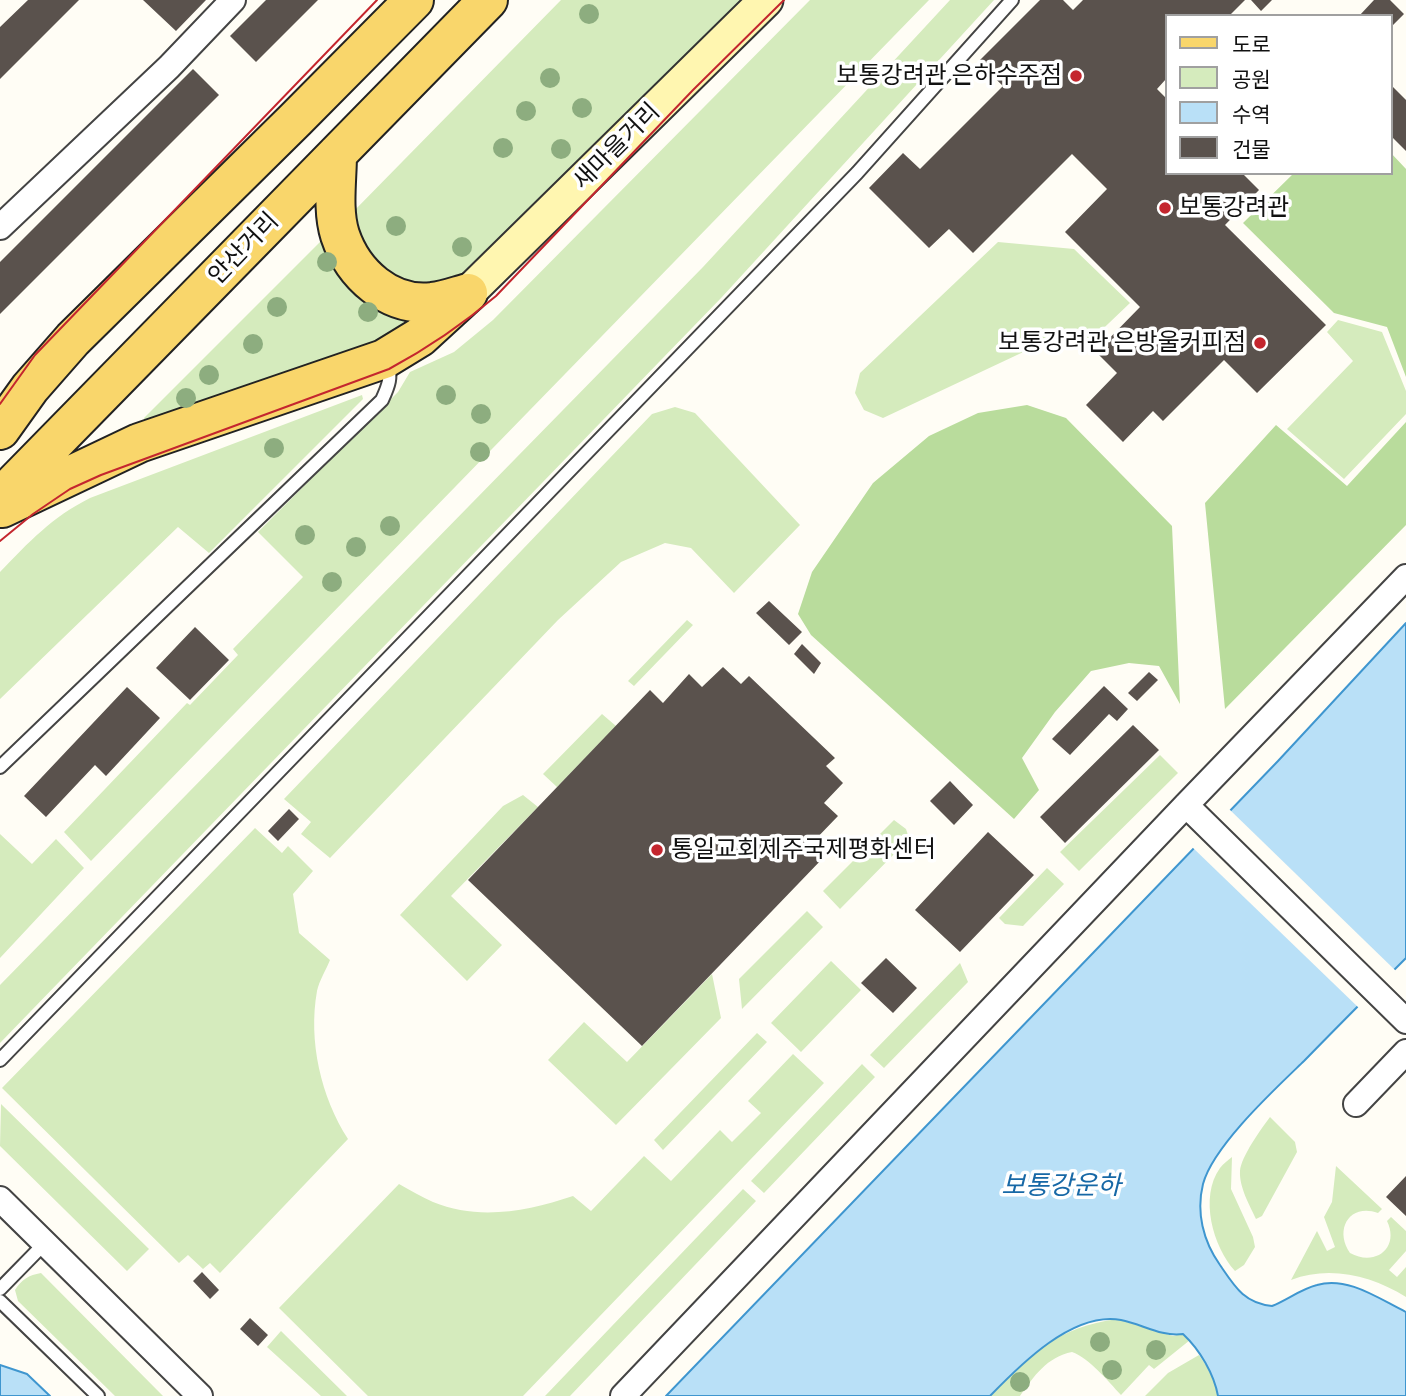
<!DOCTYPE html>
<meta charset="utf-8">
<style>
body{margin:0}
#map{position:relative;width:1406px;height:1396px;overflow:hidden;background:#fffdf5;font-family:Bitter,"Noto Sans KR",serif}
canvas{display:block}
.legend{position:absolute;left:1165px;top:14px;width:228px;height:161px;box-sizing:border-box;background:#fff;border:2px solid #a0a0a0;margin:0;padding:9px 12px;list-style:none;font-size:21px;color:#111}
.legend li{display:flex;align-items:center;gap:14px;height:35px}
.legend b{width:35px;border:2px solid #a0a0a0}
</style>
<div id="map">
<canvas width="1406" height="1396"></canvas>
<ul class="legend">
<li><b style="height:9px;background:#f9d66b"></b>도로</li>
<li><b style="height:19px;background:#d5ebbd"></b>공원</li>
<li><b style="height:19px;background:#b9e0f7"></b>수역</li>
<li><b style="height:19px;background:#5a524d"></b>건물</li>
</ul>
</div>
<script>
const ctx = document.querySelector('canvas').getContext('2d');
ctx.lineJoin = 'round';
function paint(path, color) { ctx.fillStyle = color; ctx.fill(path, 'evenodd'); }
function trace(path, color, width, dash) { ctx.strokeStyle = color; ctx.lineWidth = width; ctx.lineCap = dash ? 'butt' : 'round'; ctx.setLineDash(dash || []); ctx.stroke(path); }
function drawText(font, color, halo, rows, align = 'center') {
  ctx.font = font + ' Bitter,"Noto Sans KR",serif'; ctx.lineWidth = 7; ctx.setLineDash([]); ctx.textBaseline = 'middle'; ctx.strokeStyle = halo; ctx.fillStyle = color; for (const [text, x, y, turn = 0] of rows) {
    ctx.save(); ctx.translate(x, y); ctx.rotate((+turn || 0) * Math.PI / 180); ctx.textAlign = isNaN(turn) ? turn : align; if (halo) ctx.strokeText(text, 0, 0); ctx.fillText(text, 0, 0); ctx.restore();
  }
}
paint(new Path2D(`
 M561,0H742L475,267C464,273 453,280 441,283C418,287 385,279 370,260C361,248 356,229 349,216Z
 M810,0H929L91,861L64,832L187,703L190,705L238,655L233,649L303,577L258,532L398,392L410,372L454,352L493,320Z
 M950,0H994L722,297L0,1043V985L703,267Z
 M325,237L404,321L401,327L379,340L145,425L144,418Z
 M998,242L1074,249L1130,303L1087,344L1068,331L883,418L864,410L855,393L860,373Z
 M1338,320L1382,332L1406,391V414L1344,479L1287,429L1353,361L1327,332Z
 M362,395L363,399L209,553L178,527L0,699V572C29,542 52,517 90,498Z
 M675,407L695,413L800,525L734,593L691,548L665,543L621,562L558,620L330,858L301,834L311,822L284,799L652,414Z
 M687,620L693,625L634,686L628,681Z
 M602,714L616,726L557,787L543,774Z
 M1160,755L1178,773L1079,871L1060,852Z
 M523,795L538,807L451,896L502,945L467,981L400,915L503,806Z
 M894,820L906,829L908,835L906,842L840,909L823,891Z
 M255,828L282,853L288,846L313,871L293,894L299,933L330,960C326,970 319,981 317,991C308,1041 321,1097 348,1139L220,1273L210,1263L203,1269L188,1255L179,1263L2,1088Z
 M0,834L32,864L56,839L84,868L0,958Z
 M1047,868L1064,884L1023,926L1005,924L999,918Z
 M807,911L823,927L742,1009L739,979Z
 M831,961L861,990L801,1052L771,1023Z
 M960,963L968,982L884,1068L870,1055Z
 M712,974L721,1018L616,1125L548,1060L584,1022L627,1062Z
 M757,1033L767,1042L663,1150L654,1140Z
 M793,1054L824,1083L523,1396H368L279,1308L399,1184C410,1190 422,1197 433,1202C479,1221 528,1211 573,1196L591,1211L644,1156L671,1181L720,1130L732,1142L761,1113L748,1101Z
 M862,1064L875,1077L764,1193L751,1181Z
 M1,1104L149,1249L127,1271L0,1146Z
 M1270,1117L1295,1142L1297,1152L1262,1216L1256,1219C1250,1206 1239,1187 1240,1171C1241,1157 1261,1129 1270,1117Z
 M1232,1157L1231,1189L1253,1237L1255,1247L1244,1265L1235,1271C1213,1247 1199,1197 1220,1168C1223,1164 1228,1160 1232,1157Z
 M1336,1166L1382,1209L1378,1213C1349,1203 1334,1230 1350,1253C1375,1267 1400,1248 1387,1221L1391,1217L1406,1231V1251L1389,1270L1397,1277L1406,1267V1297C1372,1276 1330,1265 1291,1280L1317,1231L1327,1251L1335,1247L1324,1217L1332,1202Z
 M743,1189L756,1201L570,1396H545Z
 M41,1273L163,1396H115L18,1301L15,1290C21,1280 29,1275 41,1273Z
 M1117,1319L1173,1336L1183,1334L1190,1340L1154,1369L1149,1365L1121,1395C1108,1381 1089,1358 1072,1352C1047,1357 1034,1376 1020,1396H990C1030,1354 1058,1327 1117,1319Z
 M281,1331L347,1396H321L267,1347Z
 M1199,1355L1215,1379L1218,1396H1145L1168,1373Z`), '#d5ebbd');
paint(new Path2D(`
 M1390,152L1406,169V377L1387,327L1334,313L1243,223L1294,173H1390Z
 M1027,405L1066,418L1172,526L1180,704L1159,666L1129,663L1091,671L1055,712L1022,758L1039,790L1014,819L811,635L798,614L812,572L873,483L929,436L978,413Z
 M1406,422V525L1225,709L1205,503L1276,425L1347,486Z`), '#b9dc9c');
const water = new Path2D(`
 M1406,623V958C1372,992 1338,1026 1304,1061C1275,1089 1213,1146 1203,1184C1196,1212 1203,1241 1220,1265C1235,1287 1244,1303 1272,1306C1287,1300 1301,1289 1317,1285C1348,1276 1379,1299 1406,1312V1396H1218C1214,1374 1200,1350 1183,1334C1161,1337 1142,1324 1121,1320C1073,1311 1020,1365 990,1396H666L1278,761Z
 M0,1365L27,1374L50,1396H0Z`);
paint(water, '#b9e0f7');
trace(water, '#3f96cf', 2);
paint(new Path2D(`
 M1228,808L1397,972L1360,1009L1191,846Z`), '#fffdf5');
paint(new Path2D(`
 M28,0H79L0,79V27Z
 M143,0H206L176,31Z
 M266,0H318L256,62L230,36Z
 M1040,0H1063L1073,10L1083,0H1245L1229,16H1166V79L1157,89L1166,98V173H1242L1259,190L1225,225L1326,325L1257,393L1224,360L1163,421L1153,411L1123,442L1086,405L1117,373L1096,352L1140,307L1065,232L1107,189L1072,154L973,253L949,229L929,248L869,188L903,153L920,169L1003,86L978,62Z
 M1251,0H1272L1261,11Z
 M1374,0H1390L1404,14L1390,28V16H1359Z
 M193,69L219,95L0,314V262Z
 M1390,84L1406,100V151L1390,135Z
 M769,601L802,632L789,645L756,613Z
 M195,627L229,660L190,700L156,668Z
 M802,644L821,663L814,674L794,654Z
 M723,667L741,684L749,676L835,758L826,766L843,783L824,803L838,816L811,844L824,857L642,1046L468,880L650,690L663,703L689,674L702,687Z
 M1149,672L1158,680L1137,701L1128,693Z
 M1104,686L1128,709L1117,721L1109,714L1070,755L1052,739Z
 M127,687L160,718L106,776L95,765L46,817L24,796Z
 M1133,725L1159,750L1065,843L1040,817Z
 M950,781L973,805L954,825L930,801Z
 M289,809L299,819L278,841L268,831Z
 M988,832L1034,875L960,952L915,910Z
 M886,958L917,988L893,1013L861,983Z
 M1406,1176V1216L1386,1197Z
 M202,1272L219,1290L210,1299L193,1281Z
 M250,1318L268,1335L258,1346L240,1329Z`), '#5a524d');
const lane = new Path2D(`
 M0,767L382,400C388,387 393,376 386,362
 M0,1060L857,173L1012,0
 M0,1289L45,1243
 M0,1301L98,1396`);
const street = new Path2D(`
 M0,227L169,67L233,0
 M1186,805L1406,1021
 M1356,1104L1406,1052
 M0,1199L200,1396
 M623,1396L1186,805L1406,577`);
const secondary = new Path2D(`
 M468,293L766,0`);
const primary = new Path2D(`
 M337,154C337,180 332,210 340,235C353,274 389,307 432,302C444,301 457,296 468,293
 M0,430L30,388L73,339L296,119L414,0
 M0,498L488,0
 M2,508L139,443L384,359L420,337L468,293`);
trace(lane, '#444', 16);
trace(street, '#444', 28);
trace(secondary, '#333', 37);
trace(primary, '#222', 42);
trace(lane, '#fff', 12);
trace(street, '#fff', 24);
trace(secondary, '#fff6b0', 33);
trace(primary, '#f9d66b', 38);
trace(new Path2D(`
 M0,404L35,355L377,0
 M0,541L33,514L70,489L101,475L389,369C428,348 462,325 496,296L693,90L784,0`), '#c4262e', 2);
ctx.fillStyle = '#8dad7f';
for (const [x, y] of [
 [589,14],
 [550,78],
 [582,108],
 [526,111],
 [503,148],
 [561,149],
 [396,226],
 [462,247],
 [327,262],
 [277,307],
 [368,312],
 [253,344],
 [209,375],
 [446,395],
 [186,398],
 [481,414],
 [274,448],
 [480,452],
 [390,526],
 [305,535],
 [356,547],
 [332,582],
 [1100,1342],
 [1156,1350],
 [1112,1370],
 [1020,1382]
]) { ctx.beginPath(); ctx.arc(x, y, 10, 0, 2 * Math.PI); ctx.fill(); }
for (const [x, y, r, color] of [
 [1076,76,7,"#c4262e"],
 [1165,208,7,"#c4262e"],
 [1260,343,7,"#c4262e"],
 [657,850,7,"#c4262e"]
]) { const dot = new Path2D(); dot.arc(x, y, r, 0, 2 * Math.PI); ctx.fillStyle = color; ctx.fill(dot); trace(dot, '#fff', 2.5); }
drawText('24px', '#111', '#fff', [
 ["보통강려관 은하수주점",1062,76],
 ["보통강려관",1179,208,"left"],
 ["보통강려관 은방울커피점",1246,343],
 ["통일교회제주국제평화센터",671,850,"left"]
], 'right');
drawText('24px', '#111', '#fff', [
 ["새마을거리",617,147,-45],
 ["안산거리",244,249,-46]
]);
drawText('italic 26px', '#1768a6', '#fff', [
 ["보통강운하",1061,1187]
]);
</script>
